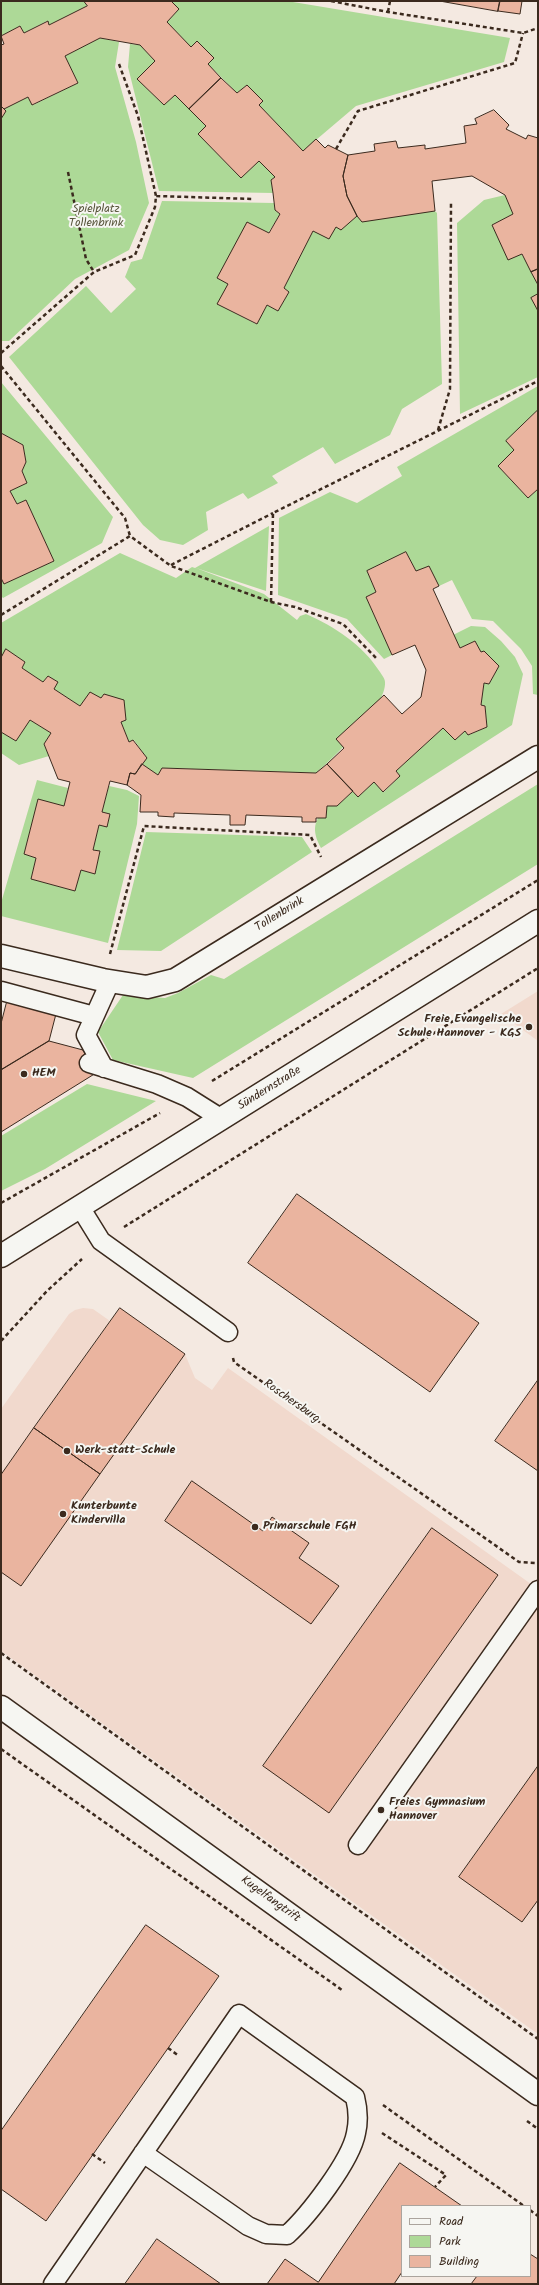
<!DOCTYPE html>
<meta charset="utf-8">
<style>
body{margin:0}
#map{position:relative;width:539px;height:2285px;overflow:hidden;background:#f4e9e1;font-family:Kalam,sans-serif}
canvas{display:block}
.frame{position:absolute;inset:0;border:2px solid #3b2a1e;pointer-events:none}
.legend{position:absolute;left:401px;top:2205px;width:130px;height:72px;box-sizing:border-box;background:#f6f6f2;border:1px solid #aba49d;margin:0;padding:5px 7px;list-style:none;font-size:12px;color:#3b2a1e}
.legend li{display:flex;align-items:center;gap:8px;height:20px}
.legend b{width:20px;border:1px solid #aba49d}
</style>
<div id="map">
<canvas width="539" height="2285"></canvas>
<div class="frame"></div>
<ul class="legend">
<li><b style="height:5px;background:#f6f6f2"></b>Road</li>
<li><b style="height:11px;background:#add997"></b>Park</li>
<li><b style="height:11px;background:#eab49f"></b>Building</li>
</ul>
</div>
<script>
const ctx = document.querySelector('canvas').getContext('2d');
ctx.lineJoin = 'round';
function paint(path, color) { ctx.fillStyle = color; ctx.fill(path, 'evenodd'); }
function trace(path, color, width, dash) { ctx.strokeStyle = color; ctx.lineWidth = width; ctx.lineCap = dash ? 'butt' : 'round'; ctx.setLineDash(dash || []); ctx.stroke(path); }
function drawText(font, color, halo, rows, align = 'center') {
  ctx.font = font + ' Kalam,sans-serif'; ctx.lineWidth = 4; ctx.setLineDash([]); ctx.textBaseline = 'middle'; ctx.strokeStyle = halo; ctx.fillStyle = color; for (const [text, x, y, turn = 0] of rows) {
    ctx.save(); ctx.translate(x, y); ctx.rotate((+turn || 0) * Math.PI / 180); ctx.textAlign = isNaN(turn) ? turn : align; if (halo) ctx.strokeText(text, 0, 0); ctx.fillText(text, 0, 0); ctx.restore();
  }
}
paint(new Path2D(`
 M538,991V1041L501,1014Z
 M83,1308L93,1309L110,1321L120,1308L185,1354L195,1378L212,1390L228,1368L538,1589V2034L1,1651V1409L69,1314L75,1310Z`), '#f1d9cd');
paint(new Path2D(`
 M1,1H84L87,6L49,25L47,21L24,33L20,26L1,36Z
 M171,1H287L510,38L504,62L356,106L303,151L259,105L263,101L247,85L237,93L208,64L214,58L197,41L191,47L167,22L179,9Z
 M100,38L119,42L115,67L136,142L149,203L129,250L75,279L9,341H1V119L6,111L4,109L28,97L33,105L78,83L65,56Z
 M130,44L140,45L155,61L137,79L164,105L175,95L206,126L198,134L241,178L259,161L275,177L271,180L273,193L159,191L128,67Z
 M505,195L513,214L492,225C512,244 538,265 538,294L532,298L538,311V377L460,414L457,223L484,200Z
 M162,201L274,203L275,210L280,214C262,246 235,271 218,304L256,324L267,305L278,311L289,292L284,288L313,231L336,227L341,229L357,216L435,211L437,213L442,384L402,409L390,435L335,464L323,447L272,476L278,483L248,499L243,493L206,512L208,530L183,545L160,540L143,525L9,357L86,286L111,313L136,289L125,277L131,262L142,259Z
 M1,382L113,517L102,543L3,598L1,596V578L4,584L54,561L26,500L17,504L10,491L27,483L22,471L26,462L23,445L1,433Z
 M538,386V410L507,440L514,450L498,466L528,498L538,489V695L533,694L532,666L521,649L493,621L472,619L452,580L439,586L416,571L406,552L367,571L376,592L366,597L392,655L384,659L347,619L278,595L279,518L330,492L357,503L402,476L397,467Z
 M269,526L266,591L196,568L264,594L297,620L300,616L306,614C335,627 362,644 380,672C382,675 385,679 385,682C387,706 334,758 316,773L162,768L158,775L142,764L146,757L134,740L129,742L121,722L126,720L123,700L101,698L80,706L54,689L58,682L48,676L43,682L22,668L25,662L7,650L1,658V623L120,553L176,578L192,567L195,568Z
 M471,626L485,627L501,641L515,657L523,674L512,725L321,848C311,830 314,820 327,806H337L353,791L358,797L374,782L384,792L400,776L396,771L443,728L455,740L465,731L469,735L487,727L485,706L481,705L484,683L489,684L499,666L484,651L481,652L475,641L460,648L453,635Z
 M30,720L51,733L44,744L49,756L19,765L1,753V732L16,741Z
 M37,780L68,788L64,806L38,800L24,854L36,858L31,879L75,891L81,870L95,874L100,851L93,850L99,825L107,826L110,814L102,812L109,786L127,790L139,796L137,824L108,943L1,916V903Z
 M538,784V864L193,1078L113,1060L98,1032L123,995L165,998L178,993L211,975L224,979Z
 M146,832L302,837L312,852L161,951L117,950Z
 M87,1084L156,1101L45,1169L1,1191V1136Z`), '#add997');
const building = new Path2D(`
 M84,1H171L179,9L167,22L191,47L197,41L214,58L208,64L221,78L189,109L175,95L164,105L137,79L155,61L140,45L100,38L65,56L78,83L32,105L28,97L4,109L1,106V45L4,44L1,36L20,26L24,33L48,21L49,25L87,6Z
 M440,1H500L498,11Z
 M500,1H522L520,14L498,11Z
 M221,78L237,93L247,85L263,101L259,105L303,151L316,139L325,148L328,145L348,155L343,176L347,196L357,216L341,230L336,227L329,239L313,231L284,288L289,292L278,311L267,305L257,324L217,304L228,284L217,278L247,222L269,233L280,214L275,210L273,193L271,180L275,177L259,161L241,178L198,134L206,126L189,109Z
 M1,106L6,111L1,119Z
 M494,110L509,125L506,129L526,139L528,135L538,138V269L531,272L522,254L508,260L492,225L513,214L505,195L472,176L432,181L435,211L362,222L357,216L347,196L343,176L348,155L375,151L374,144L396,141L398,148L425,145V149L466,143L464,126L477,124L475,119Z
 M538,269V285L531,272Z
 M538,294V311L531,298Z
 M538,410V489L528,498L498,466L514,450L506,441Z
 M1,433L23,445L26,462L22,471L27,483L10,491L17,504L26,500L54,561L4,584L1,578Z
 M406,552L416,571L429,566L439,586L433,589L460,648L475,641L481,652L484,651L499,666L489,684L484,683L481,705L485,706L487,727L468,735L465,731L455,740L443,728L396,771L400,776L383,792L374,782L358,797L327,764L344,748L336,739L384,695L402,714L421,697L426,670L415,645L392,655L366,597L376,592L367,571Z
 M6,649L25,662L22,668L43,682L48,676L58,682L54,689L80,706L90,692L101,698L104,694L124,700L126,720L121,722L129,742L133,740L147,758L135,774L130,773L127,785L110,781L102,812L110,814L107,827L99,825L93,850L100,851L95,874L81,870L75,891L31,879L36,858L24,854L38,799L64,806L70,782L58,779L44,744L51,733L30,720L16,741L1,732V658Z
 M142,764L158,775L162,768L316,773L327,764L353,791L337,806H327L326,818H316V822H302V817L246,815L245,825H230V815L174,813V817L158,816V812H140L141,795L127,785L130,773L135,774Z
 M8,998L57,1010L49,1041L1,1070V1024Z
 M49,1041L83,1050L96,1073L1,1132V1070Z
 M297,1194L479,1323L430,1392L248,1263Z
 M120,1308L185,1354L100,1474L34,1428Z
 M538,1380V1471L495,1441Z
 M34,1428L100,1474L21,1586L1,1572V1475Z
 M192,1481L263,1531L272,1517L309,1543L299,1558L339,1586L311,1624L165,1521Z
 M432,1528L498,1575L329,1813L263,1766Z
 M538,1766V1900L522,1922L459,1877Z
 M146,1925L219,1976L46,2221L1,2189V2131Z
 M400,2163L462,2206H402V2272L394,2284H267L285,2259L318,2282Z
 M157,2239L221,2284H125Z
 M530,2254L538,2259V2284H471L477,2276H530Z`);
paint(building, '#eab49f');
trace(building, '#3b2a1e', 1);
const lane = new Path2D(`
 M1,991L94,1016
 M89,1063L157,1084L187,1097L222,1119
 M104,1068L86,1035L110,982
 M80,1207L101,1241L228,1332
 M358,1845L538,1590
 M53,2284L239,2014L355,2097C358,2109 359,2120 356,2133C351,2161 308,2216 287,2235L266,2234L248,2226L143,2153`);
const street = new Path2D(`
 M1,956L103,980L147,987L175,980L538,757`);
const secondary = new Path2D(`
 M1,1256L538,921
 M1,1707L538,2094`);
trace(lane, '#3b2a1e', 21);
trace(street, '#3b2a1e', 25);
trace(secondary, '#3b2a1e', 25);
trace(new Path2D(`
 M331,1L388,12L523,33L538,28
 M388,12L390,1
 M119,64L138,116L156,196
 M336,149L358,111L515,63L523,33
 M68,172L86,259L94,272
 M1,353L94,272L135,255L155,207L156,196L253,199
 M1,366L125,518L130,536
 M438,430L450,389L451,202
 M171,565L273,513
 M271,602L273,513L538,381
 M1,615L130,536L171,566L271,602L295,607L343,624L377,659
 M110,954L144,826L310,835L321,857
 M212,1081L538,880
 M1,1203L160,1113
 M124,1227L538,968
 M1,1341L47,1291L82,1259
 M233,1358L234,1362L519,1562L536,1563
 M1,1653L538,2039
 M1,1749L342,1990
 M168,2048L179,2056
 M383,2105L524,2206
 M527,2121L538,2129
 M382,2133L446,2175L435,2187
 M92,2154L105,2163
 M530,2210L538,2216`), '#3b2a1e', 2.5, [4, 3]);
trace(lane, '#f6f6f2', 18);
trace(street, '#f6f6f2', 22);
trace(secondary, '#f6f6f2', 22);
for (const [x, y, r, color] of [
 [529,1027,4,"#3b2a1e"],
 [24,1074,4,"#3b2a1e"],
 [67,1451,4,"#3b2a1e"],
 [63,1514,4,"#3b2a1e"],
 [255,1527,4,"#3b2a1e"],
 [381,1810,4,"#3b2a1e"]
]) { const dot = new Path2D(); dot.arc(x, y, r, 0, 2 * Math.PI); ctx.fillStyle = color; ctx.fill(dot); trace(dot, '#f6f6f2', 1.5); }
drawText('12px', '#58563c', '#f6f6f2', [
 ["Spielplatz",96,210],
 ["Tollenbrink",96,224]
]);
drawText('12px', '#3b2a1e', '#f6f6f2', [
 ["Tollenbrink",280,915,-32],
 ["Sündernstraße",270,1089,-32],
 ["Roschersburg",291,1402,35],
 ["Kugelfangtrift",270,1900,36]
]);
drawText('bold 12px', '#3b2a1e', '#f6f6f2', [
 ["Freie Evangelische",521,1020,"right"],
 ["Schule Hannover - KGS",521,1034,"right"],
 ["HEM",32,1074],
 ["Werk-statt-Schule",75,1451],
 ["Kunterbunte",71,1507],
 ["Kindervilla",71,1521],
 ["Primarschule FGH",263,1527],
 ["Freies Gymnasium",389,1803],
 ["Hannover",389,1817]
], 'left');
</script>
